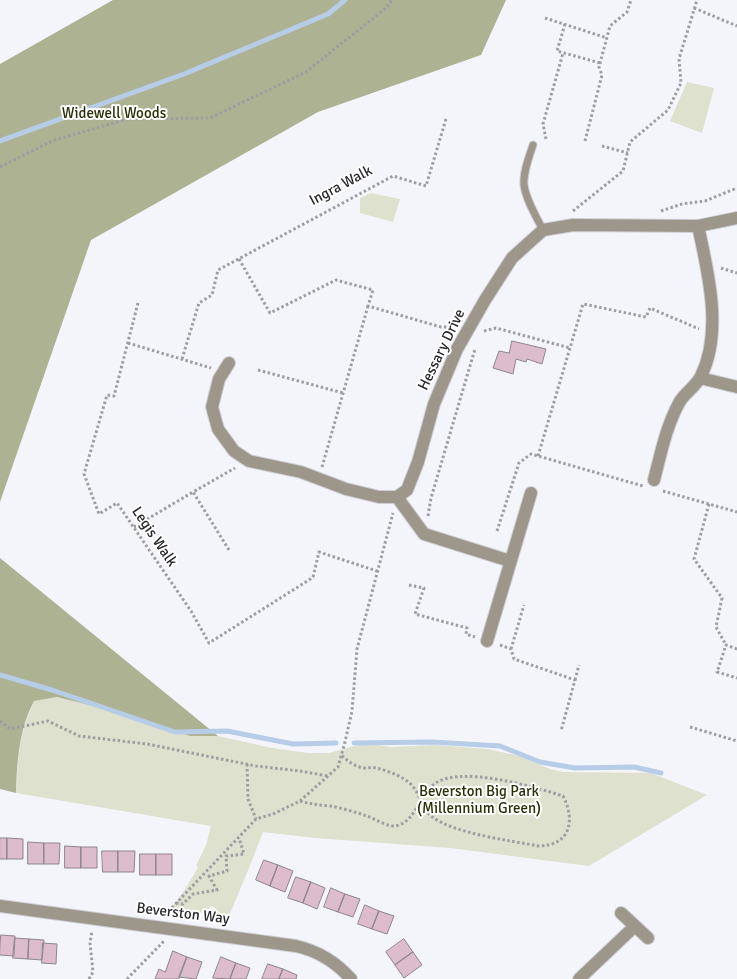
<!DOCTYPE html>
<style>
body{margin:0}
canvas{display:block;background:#f4f4fb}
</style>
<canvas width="737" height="979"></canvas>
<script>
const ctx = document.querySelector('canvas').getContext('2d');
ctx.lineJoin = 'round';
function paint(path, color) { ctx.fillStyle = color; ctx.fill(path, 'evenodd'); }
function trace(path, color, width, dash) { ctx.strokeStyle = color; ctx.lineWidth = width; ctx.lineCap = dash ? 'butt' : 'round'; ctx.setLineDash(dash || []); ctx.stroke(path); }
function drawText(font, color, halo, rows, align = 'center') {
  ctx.font = font + ' Signika,sans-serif'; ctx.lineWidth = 4; ctx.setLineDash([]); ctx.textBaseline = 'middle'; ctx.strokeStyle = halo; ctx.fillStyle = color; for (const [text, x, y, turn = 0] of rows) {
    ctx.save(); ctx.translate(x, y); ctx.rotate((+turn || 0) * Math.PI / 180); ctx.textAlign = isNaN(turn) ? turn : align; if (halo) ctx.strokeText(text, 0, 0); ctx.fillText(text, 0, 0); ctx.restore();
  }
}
paint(new Path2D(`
 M687,82L714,88L702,133L670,121Z
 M371,193L400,199L393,222L360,213V198Z
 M57,697L133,716L190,736H218L272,748L308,753H329L354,746L369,744L391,747L434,745L488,749L519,756L550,769L563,772L651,773L707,795L589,866L450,848L315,838L263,832L251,863L229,916L213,913L217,909L211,906L206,913L171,909L186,888L198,867L196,866L206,845L211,826L16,793C17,760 20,731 34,701Z`), '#dee1cd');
paint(new Path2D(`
 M113,0H506L481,55L318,112L91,240L0,502V64Z
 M0,558L218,736H190L133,716L57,697L34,701C19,730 17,761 16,793L0,789Z`), '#adb293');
trace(new Path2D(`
 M0,141L184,74L328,14L345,0
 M0,675L52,690L175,732L227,731L293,744L336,743
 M354,743L432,742L500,746L540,762L575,768L634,767L661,773`), '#b7cde7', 5);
const building = new Path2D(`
 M512,341L546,349L542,364L527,359L526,362L516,359L513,374L493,368L499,351L509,353Z
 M0,838H7V859H0Z
 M7,838L23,839V859H7Z
 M28,842L44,843V864H28Z
 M44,843H60L59,864H44Z
 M65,846L81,847V868H65Z
 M81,847H97V868H81Z
 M102,851H118V872H103Z
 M118,851H135L134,872H118Z
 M140,854H156V875H140Z
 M156,854H172V875H156Z
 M264,860L278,865L270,886L256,880Z
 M278,865L293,871L285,892L270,886Z
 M296,877L311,882L303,903L288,898Z
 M311,882L325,888L317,909L303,903Z
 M331,888L345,894L338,912L324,907Z
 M345,894L360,899L353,917L338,912Z
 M365,905L379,911L372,929L358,924Z
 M379,911L394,916L387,934L372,929Z
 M1,935L15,936L14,956L0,955Z
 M15,938L29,939L28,959L13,958Z
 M29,939L44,940L42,960L28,959Z
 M404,939L413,952L395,965L386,952Z
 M43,943L57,944L56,964L42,963Z
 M173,951L187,957L179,979H155L159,969L165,972Z
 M413,952L422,965L404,978L395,965Z
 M187,957L202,962L196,979L179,977Z
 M221,957L236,963L230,979L213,978Z
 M236,963L250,968L246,979H230Z
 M268,964L283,969L279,979H262Z
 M283,969L297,975L296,979H279Z`);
paint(building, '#dcbccd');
trace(building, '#8d878a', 1);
const lane = new Path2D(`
 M533,145C529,157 523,172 524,185C526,200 536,216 543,230`);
const street = new Path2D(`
 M229,363L219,379L212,407L218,429L234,451L249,461L301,472L346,489L379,497H397L407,490L418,462L434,404L457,349L485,300L512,258L543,230L573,225L698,226L737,218
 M700,378L737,387
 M654,480C661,453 666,427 679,403C684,393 696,387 701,376C723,332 708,272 698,226
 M397,497L424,534L510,561
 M487,641L531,493
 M0,906L296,946C318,951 336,962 351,979
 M621,913L648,938
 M579,979L635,926`);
trace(lane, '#cfcfd6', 9);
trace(street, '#cfcfd6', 14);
trace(new Path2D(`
 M694,8L737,26
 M545,18L607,38
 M565,24L557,51L600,63
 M546,139L543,124L563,53
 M585,141L602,75L599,67L610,26L627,12L631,0
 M602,146L628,153
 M0,167L52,141L127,119L210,118L306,72L386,8L392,0
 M573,211L623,171L630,142L668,110L681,83L679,59L697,0
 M661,211L682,204L705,201L737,188
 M239,259L270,313L336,280L373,290L368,306L441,327H453
 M721,268L737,273
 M138,303L114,396L107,395L84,474L99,514L117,503L191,611L209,643L309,580L313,577L319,552L377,571
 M484,331L496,328L570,348
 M128,343L211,368
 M182,359L199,303L212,295L218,270L393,176L426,186L446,119
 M258,370L343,393
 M538,456L583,304L646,317L650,308L699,329
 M322,467L368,306
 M663,491L737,512
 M709,504L694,559L722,598L716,627L726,645
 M428,516L431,498L475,349
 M134,527L193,492
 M497,531L519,463L531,454L643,486
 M229,550L193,492L235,468
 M409,585L424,588L415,614L467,628L466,634L475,637
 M500,645L511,649L514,659L575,680L561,731
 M511,649L524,605
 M737,649L726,645L717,672L737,678
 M575,680L579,665
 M0,721L10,729L48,721L79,736L147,744L256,766L300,771L328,776
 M690,727L737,741
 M247,764L248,799L256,819
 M300,801C310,804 319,805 330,806C342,808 355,812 367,816C376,819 389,829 399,825C416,819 420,795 433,785C457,764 535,787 563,796C576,821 570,846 538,846C509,840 454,834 431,816C419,806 421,789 404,779C396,774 385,770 376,768C372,767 368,768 364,768C355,767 348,761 341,755
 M176,903L183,904L193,894L217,890L209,876L227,871L226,856L244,854L239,838
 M165,915L256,819L273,814L300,801L338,767L345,742L352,711L357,649L393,513
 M89,979L93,972L90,943L92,931
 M127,979L164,941`), '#9d9da2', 3, [2.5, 2.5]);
trace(lane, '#9d978b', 7);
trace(street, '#9d978b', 12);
drawText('15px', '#2b2f07', '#fff', [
 ["Widewell Woods",114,114],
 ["Beverston Big Park",479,792],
 ["(Millennium Green)",479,809]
]);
drawText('15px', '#29292c', '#fff', [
 ["Ingra Walk",341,186,-28],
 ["Hessary Drive",442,350,-64],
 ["Legis Walk",154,537,56],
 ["Beverston Way",183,914,7]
]);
</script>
